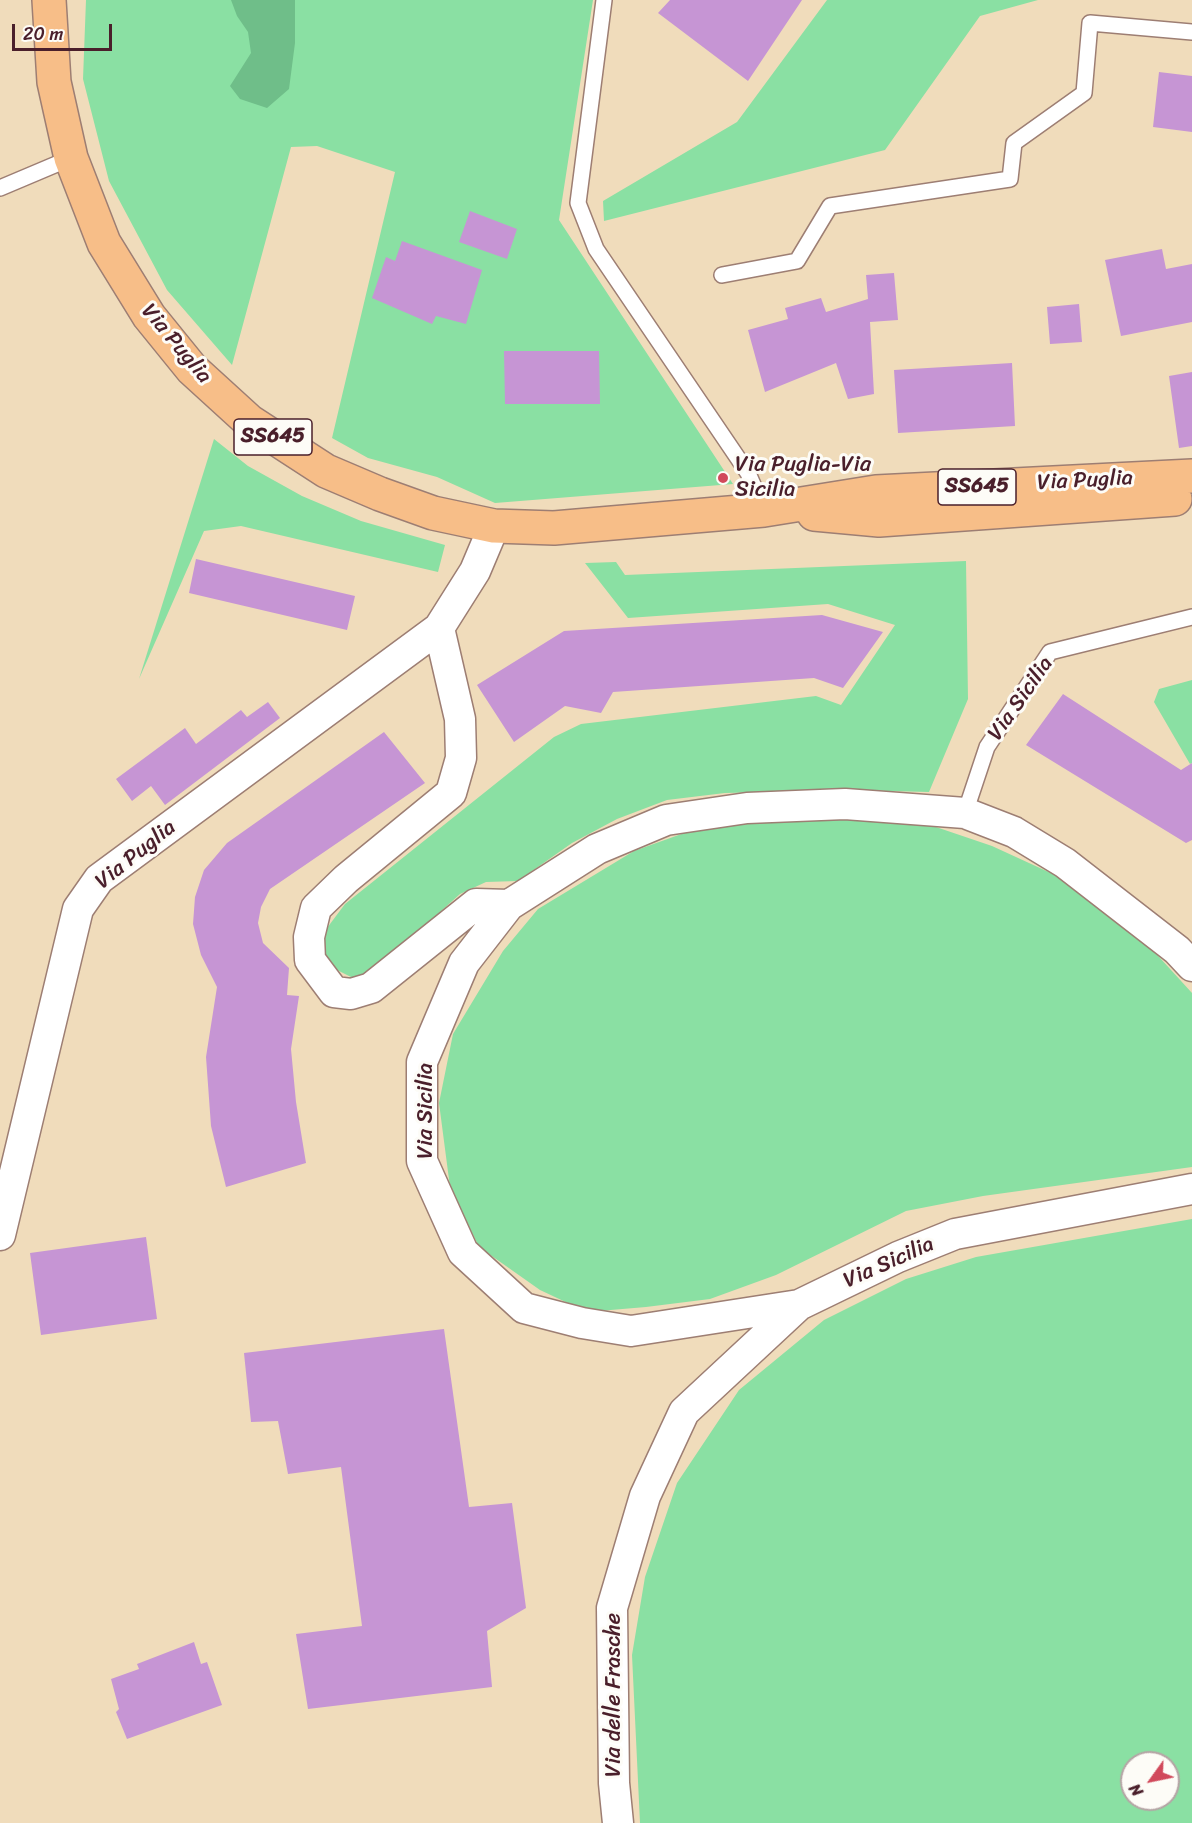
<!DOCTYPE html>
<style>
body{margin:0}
#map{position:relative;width:1192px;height:1823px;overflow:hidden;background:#f0dcbb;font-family:Sriracha,sans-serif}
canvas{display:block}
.north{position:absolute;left:1120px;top:1751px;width:60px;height:60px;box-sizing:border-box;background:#fdfcf7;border:2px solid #b5a4a5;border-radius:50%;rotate:237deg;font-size:16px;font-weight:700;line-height:24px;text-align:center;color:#4a1f2b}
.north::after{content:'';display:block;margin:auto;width:21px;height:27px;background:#d1495b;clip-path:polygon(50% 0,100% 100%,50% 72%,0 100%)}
.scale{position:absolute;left:12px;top:24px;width:100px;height:27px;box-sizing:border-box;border:3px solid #4a1f2b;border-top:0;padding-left:8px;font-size:18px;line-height:21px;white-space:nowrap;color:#4a1f2b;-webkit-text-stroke:4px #fdfcf7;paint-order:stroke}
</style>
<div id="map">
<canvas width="1192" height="1823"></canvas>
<div class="north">N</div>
<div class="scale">20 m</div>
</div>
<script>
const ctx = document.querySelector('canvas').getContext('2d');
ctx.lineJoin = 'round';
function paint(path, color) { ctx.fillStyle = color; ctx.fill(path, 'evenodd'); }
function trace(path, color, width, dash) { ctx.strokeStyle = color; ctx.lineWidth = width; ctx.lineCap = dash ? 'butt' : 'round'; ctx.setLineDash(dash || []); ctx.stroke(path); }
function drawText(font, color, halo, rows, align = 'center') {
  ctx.font = font + ' Sriracha,sans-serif'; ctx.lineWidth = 6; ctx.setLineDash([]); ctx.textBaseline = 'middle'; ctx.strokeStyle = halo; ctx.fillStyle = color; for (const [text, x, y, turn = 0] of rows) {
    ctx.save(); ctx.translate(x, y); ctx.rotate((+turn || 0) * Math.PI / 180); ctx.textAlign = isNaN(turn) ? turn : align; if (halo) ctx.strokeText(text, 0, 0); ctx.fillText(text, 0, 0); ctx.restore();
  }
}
paint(new Path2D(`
 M86,0H593L559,220L733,484L495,503L437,477L368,458L332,438L395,172L317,146L291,147L232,365L167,290L109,181L83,79Z
 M827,0H1038L980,16L885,150L604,221L603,201L737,122Z
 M214,439L248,466L302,496L361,521L445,545L438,572L241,526L204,531L139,679Z
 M966,561L968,699L929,792L849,790L725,793L667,800L617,819L572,843L518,881L486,882L460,894L378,968L355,979L333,968L321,948L327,928L345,904L554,737L581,724L816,696L841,705L895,625L828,604L628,618L585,563L616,562L625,575Z
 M1192,680V763L1190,764L1154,702L1159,689Z
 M824,818L933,826L992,846L1066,880L1150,947L1192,993V1167L983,1196L906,1211L776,1275L710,1299L646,1307L587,1312L540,1290L479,1247L450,1187L439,1103L453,1034L503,951L538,909L634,851L701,827Z
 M1192,1219V1823H640L632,1655L645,1577L677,1483L739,1390L824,1320L906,1279L976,1257ZM1132,1763H1168V1799H1132Z`), '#8ae0a3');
paint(new Path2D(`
 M231,0H295V43L289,89L267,108L240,99L230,86L251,53L248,32L237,16Z`), '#6fbe89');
paint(new Path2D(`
 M670,0H802L748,81L658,13Z
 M1159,72L1192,76V132L1153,127Z
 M470,211L517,229L507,259L459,242Z
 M402,241L482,270L466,324L436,316L432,324L372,298L386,257L395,261Z
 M1162,249L1166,269L1192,264V322L1121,336L1105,260Z
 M894,273L898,320L870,322L874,394L848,399L836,363L765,392L748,330L788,319L785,308L821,298L826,312L868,299L866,275Z
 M1079,304L1082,342L1050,344L1047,307Z
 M504,351H599L600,404H505Z
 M1012,363L1015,426L898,433L894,370Z
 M1192,372V446L1179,448L1169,376Z
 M196,559L355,596L347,630L189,593Z
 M822,615L883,632L843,688L814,678L613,692L601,713L565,706L514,742L477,685L564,631Z
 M1063,694L1181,770L1192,763V840L1186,843L1026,745Z
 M268,702L280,718L165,805L151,786L132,801L116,779L185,728L196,744L241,710L247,717Z
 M384,732L425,783L270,889L261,907L258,923L263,943L289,968L287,995L299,996L291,1049L296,1102L306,1163L226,1187L211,1126L206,1057L217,987L201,955L193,924L195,897L204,870L227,843Z
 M146,1237L157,1319L41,1335L30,1253Z
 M444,1329L469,1507L512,1503L526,1608L487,1631L492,1687L308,1709L296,1634L362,1626L341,1467L288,1474L278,1421L251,1422L244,1353Z
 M194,1642L201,1664L207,1662L222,1705L127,1739L116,1712L119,1709L111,1679L139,1669L137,1664Z`), '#c695d4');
const lane = new Path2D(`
 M604,0L578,203L596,249L748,473L764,510
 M0,188L71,158
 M722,275L797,261L830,206L1010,179L1014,143L1084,93L1090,23L1192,32
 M965,813L987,747L1050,652L1192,617`);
const street = new Path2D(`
 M439,628L460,719L461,758L451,793L346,879L316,908L309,937L310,960L334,992L351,994L371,988L476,904L509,905
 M1192,966L1177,950L1065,863L1014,832L965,813L845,804L747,808L666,820L597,849L509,905L464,963L422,1062V1161L463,1252L524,1308L582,1323L631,1331L799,1305L898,1257L955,1234L1192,1189
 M0,1235L78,909L99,879L439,628L475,571L494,526
 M618,1823L614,1783L612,1608L645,1496L684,1412L799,1305`);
const primary = new Path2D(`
 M49,0L54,82L71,158L104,243L149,316L192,369L249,421L326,471L380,494L433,513L494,526L554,528L764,510L876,492L1192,476
 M814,514L879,520L1175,499`);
trace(lane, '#9d7e73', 18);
trace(street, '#9d7e73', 33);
trace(primary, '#9d7e73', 36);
trace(lane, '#fff', 15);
trace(street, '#fff', 30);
trace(primary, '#f7be88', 33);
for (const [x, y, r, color] of [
 [723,478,6,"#d1495b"]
]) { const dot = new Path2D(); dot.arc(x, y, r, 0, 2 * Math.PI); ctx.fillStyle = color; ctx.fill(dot); trace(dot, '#fdfcf7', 2); }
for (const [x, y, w] of [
 [273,437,78],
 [977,487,78]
]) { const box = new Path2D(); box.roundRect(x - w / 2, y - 18, w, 36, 4.5); ctx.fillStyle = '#fdfcf7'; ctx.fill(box); trace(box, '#4a1f2b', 1.5); }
drawText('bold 21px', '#4a1f2b', null, [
 ["SS645",273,437],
 ["SS645",977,487]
]);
drawText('22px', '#4a1f2b', '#fdfcf7', [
 ["Via Puglia",176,344,50],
 ["Via Puglia",1085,481,-3],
 ["Via Sicilia",1021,699,-55],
 ["Via Puglia",136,855,-39],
 ["Via Sicilia",426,1111,-90],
 ["Via Sicilia",889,1263,-24],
 ["Via delle Frasche",614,1695,-90]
]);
drawText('22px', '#4a1f2b', '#fdfcf7', [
 ["Via Puglia-Via",735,465],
 ["Sicilia",735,490]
], 'left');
</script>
